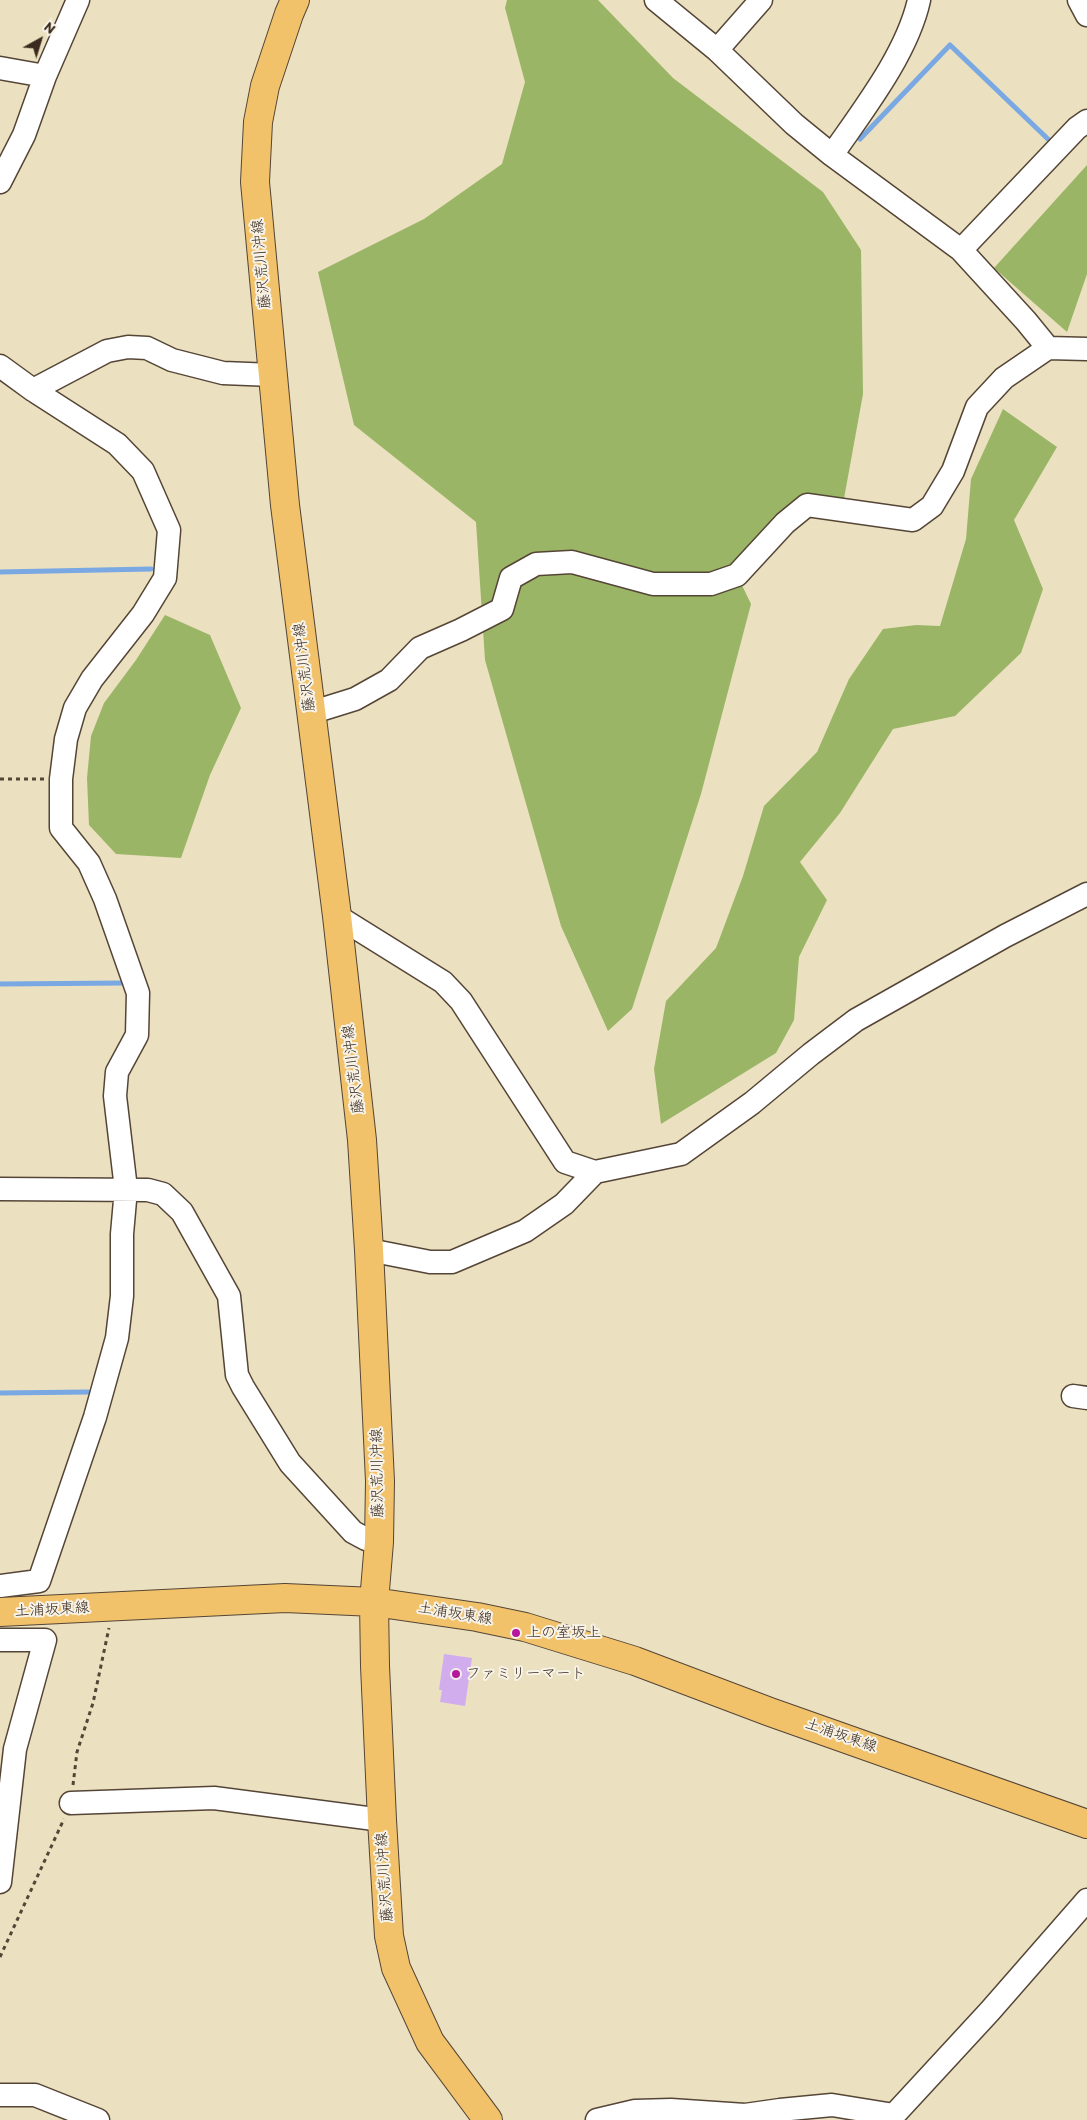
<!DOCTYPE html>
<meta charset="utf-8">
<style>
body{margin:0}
#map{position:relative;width:1087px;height:2120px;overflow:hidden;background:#ebe1c0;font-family:Itim,sans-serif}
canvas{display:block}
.north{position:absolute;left:15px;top:15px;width:50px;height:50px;-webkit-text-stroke:4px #f7f3e8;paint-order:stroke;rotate:39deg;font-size:14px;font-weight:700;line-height:20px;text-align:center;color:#3b2a1e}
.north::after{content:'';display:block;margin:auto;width:18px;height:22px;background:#3b2a1e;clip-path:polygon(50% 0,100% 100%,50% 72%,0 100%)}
</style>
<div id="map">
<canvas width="1087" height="2120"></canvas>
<div class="north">N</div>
</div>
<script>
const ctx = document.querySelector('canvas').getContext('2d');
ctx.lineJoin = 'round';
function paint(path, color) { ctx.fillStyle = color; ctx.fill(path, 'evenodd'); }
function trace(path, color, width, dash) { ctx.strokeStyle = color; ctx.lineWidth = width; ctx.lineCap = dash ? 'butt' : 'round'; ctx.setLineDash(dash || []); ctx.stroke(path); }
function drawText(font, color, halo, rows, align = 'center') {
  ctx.font = font + ' Itim,"Klee One",sans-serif'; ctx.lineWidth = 4; ctx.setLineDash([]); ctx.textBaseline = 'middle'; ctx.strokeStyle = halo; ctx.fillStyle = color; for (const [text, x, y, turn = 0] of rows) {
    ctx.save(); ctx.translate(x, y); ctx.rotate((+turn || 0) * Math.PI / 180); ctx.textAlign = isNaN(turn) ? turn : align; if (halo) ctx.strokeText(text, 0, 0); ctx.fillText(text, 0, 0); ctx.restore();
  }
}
paint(new Path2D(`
 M507,0H598L673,78L823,192L861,250L863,394L843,504L806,505L737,575L751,604L701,794L632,1009L608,1031L561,926L485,660L476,522L354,425L318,272L424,219L502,164L525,82L505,8Z
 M1087,165V274L1067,332L994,268Z
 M1003,409L1057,447L1014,520L1043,589L1021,653L955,716L893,729L840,813L800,862L827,900L799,957L794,1020L776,1053L661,1124L654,1069L666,1001L716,948L743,876L764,806L817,752L849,679L883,629L916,625L940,626L966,539L971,479Z
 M165,615L210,635L241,708L210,775L181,858L116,854L89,825L87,778L91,736L104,703L136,660Z`), '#9bb566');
trace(new Path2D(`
 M860,139L950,45L1051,142
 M0,572L151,569
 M0,984L123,983
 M0,1393L88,1392`), '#79a8e3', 5);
paint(new Path2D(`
 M444,1654L472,1658L465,1706L440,1702L442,1690H439Z`), '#d2adee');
const minor = new Path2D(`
 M656,0L717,50L794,124L832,155L961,250L1026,321L1048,348L1087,349
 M1079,0L1087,15
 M717,50L761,0
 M0,68L45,76
 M832,155C863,110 907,54 919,0
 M0,182L24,135L45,76L78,0
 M961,250L1077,128L1087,121
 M0,366L33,390L117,444L143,471L169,530L165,578L143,614L92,679L75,708L66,739L61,779V828L89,863L105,899L138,993L137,1035L117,1072L115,1096L126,1189L122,1234V1296L117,1338L95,1417L39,1581L0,1586
 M33,390L107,351L128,347L147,348L172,360L223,373L273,375
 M310,713L355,699L389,680L420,648L461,630L502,609L511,578L536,564L572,562L653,584H711L737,575L785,523L807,505L913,520L932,506L953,471L977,407L1004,378L1048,348
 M337,916L443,982L461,1001L565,1162L595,1172L681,1154L752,1103L811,1054L856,1020L1005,936L1087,894
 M0,1189L148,1190L163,1194L182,1212L229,1296L237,1375L243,1387L290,1463L353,1532L366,1539L379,1542
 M369,1250L430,1262H452L525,1231L564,1204L595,1172
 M1073,1396L1087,1398
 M0,1640H45L15,1749L0,1882
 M71,1803L214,1798L382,1820
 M0,2095H35L98,2120
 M597,2120L635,2111L671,2110L745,2115L780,2110L832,2105L894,2115
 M892,2120L894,2115L990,2011L1087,1900`);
const major = new Path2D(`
 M295,0L289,14L265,86L258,122L255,182L285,505L337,916L362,1140L369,1250L380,1481L379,1542L374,1602L375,1666L382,1820L389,1936L396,1968L430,2042L488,2120
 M0,1612L285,1598L374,1602L477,1617L525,1627L635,1661L770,1712L1087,1824`);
trace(minor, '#554536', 25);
trace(major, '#554536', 30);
trace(new Path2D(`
 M0,779H44
 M73,1785L77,1752L93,1703L109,1628
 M0,1957L64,1819`), '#554536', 3, [4, 4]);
trace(minor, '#fff', 22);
trace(major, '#f2c26a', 28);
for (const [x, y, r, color] of [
 [516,1633,5,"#b5179e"],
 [456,1674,5,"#b5179e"]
]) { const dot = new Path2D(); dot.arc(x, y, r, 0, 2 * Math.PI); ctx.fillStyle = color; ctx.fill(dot); trace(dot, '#f7f3e8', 2); }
drawText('15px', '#3b2a1e', '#f7f3e8', [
 ["藤沢荒川沖線",262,264,-95],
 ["藤沢荒川沖線",305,667,-97],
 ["藤沢荒川沖線",354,1069,-97],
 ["藤沢荒川沖線",378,1473,-91],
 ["土浦坂東線",52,1610,-3],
 ["土浦坂東線",455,1614,9],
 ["土浦坂東線",841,1736,19],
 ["藤沢荒川沖線",385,1877,-94]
]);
drawText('15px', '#3b2a1e', '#f7f3e8', [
 ["上の室坂上",526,1633],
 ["ファミリーマート",466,1674]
], 'left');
</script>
